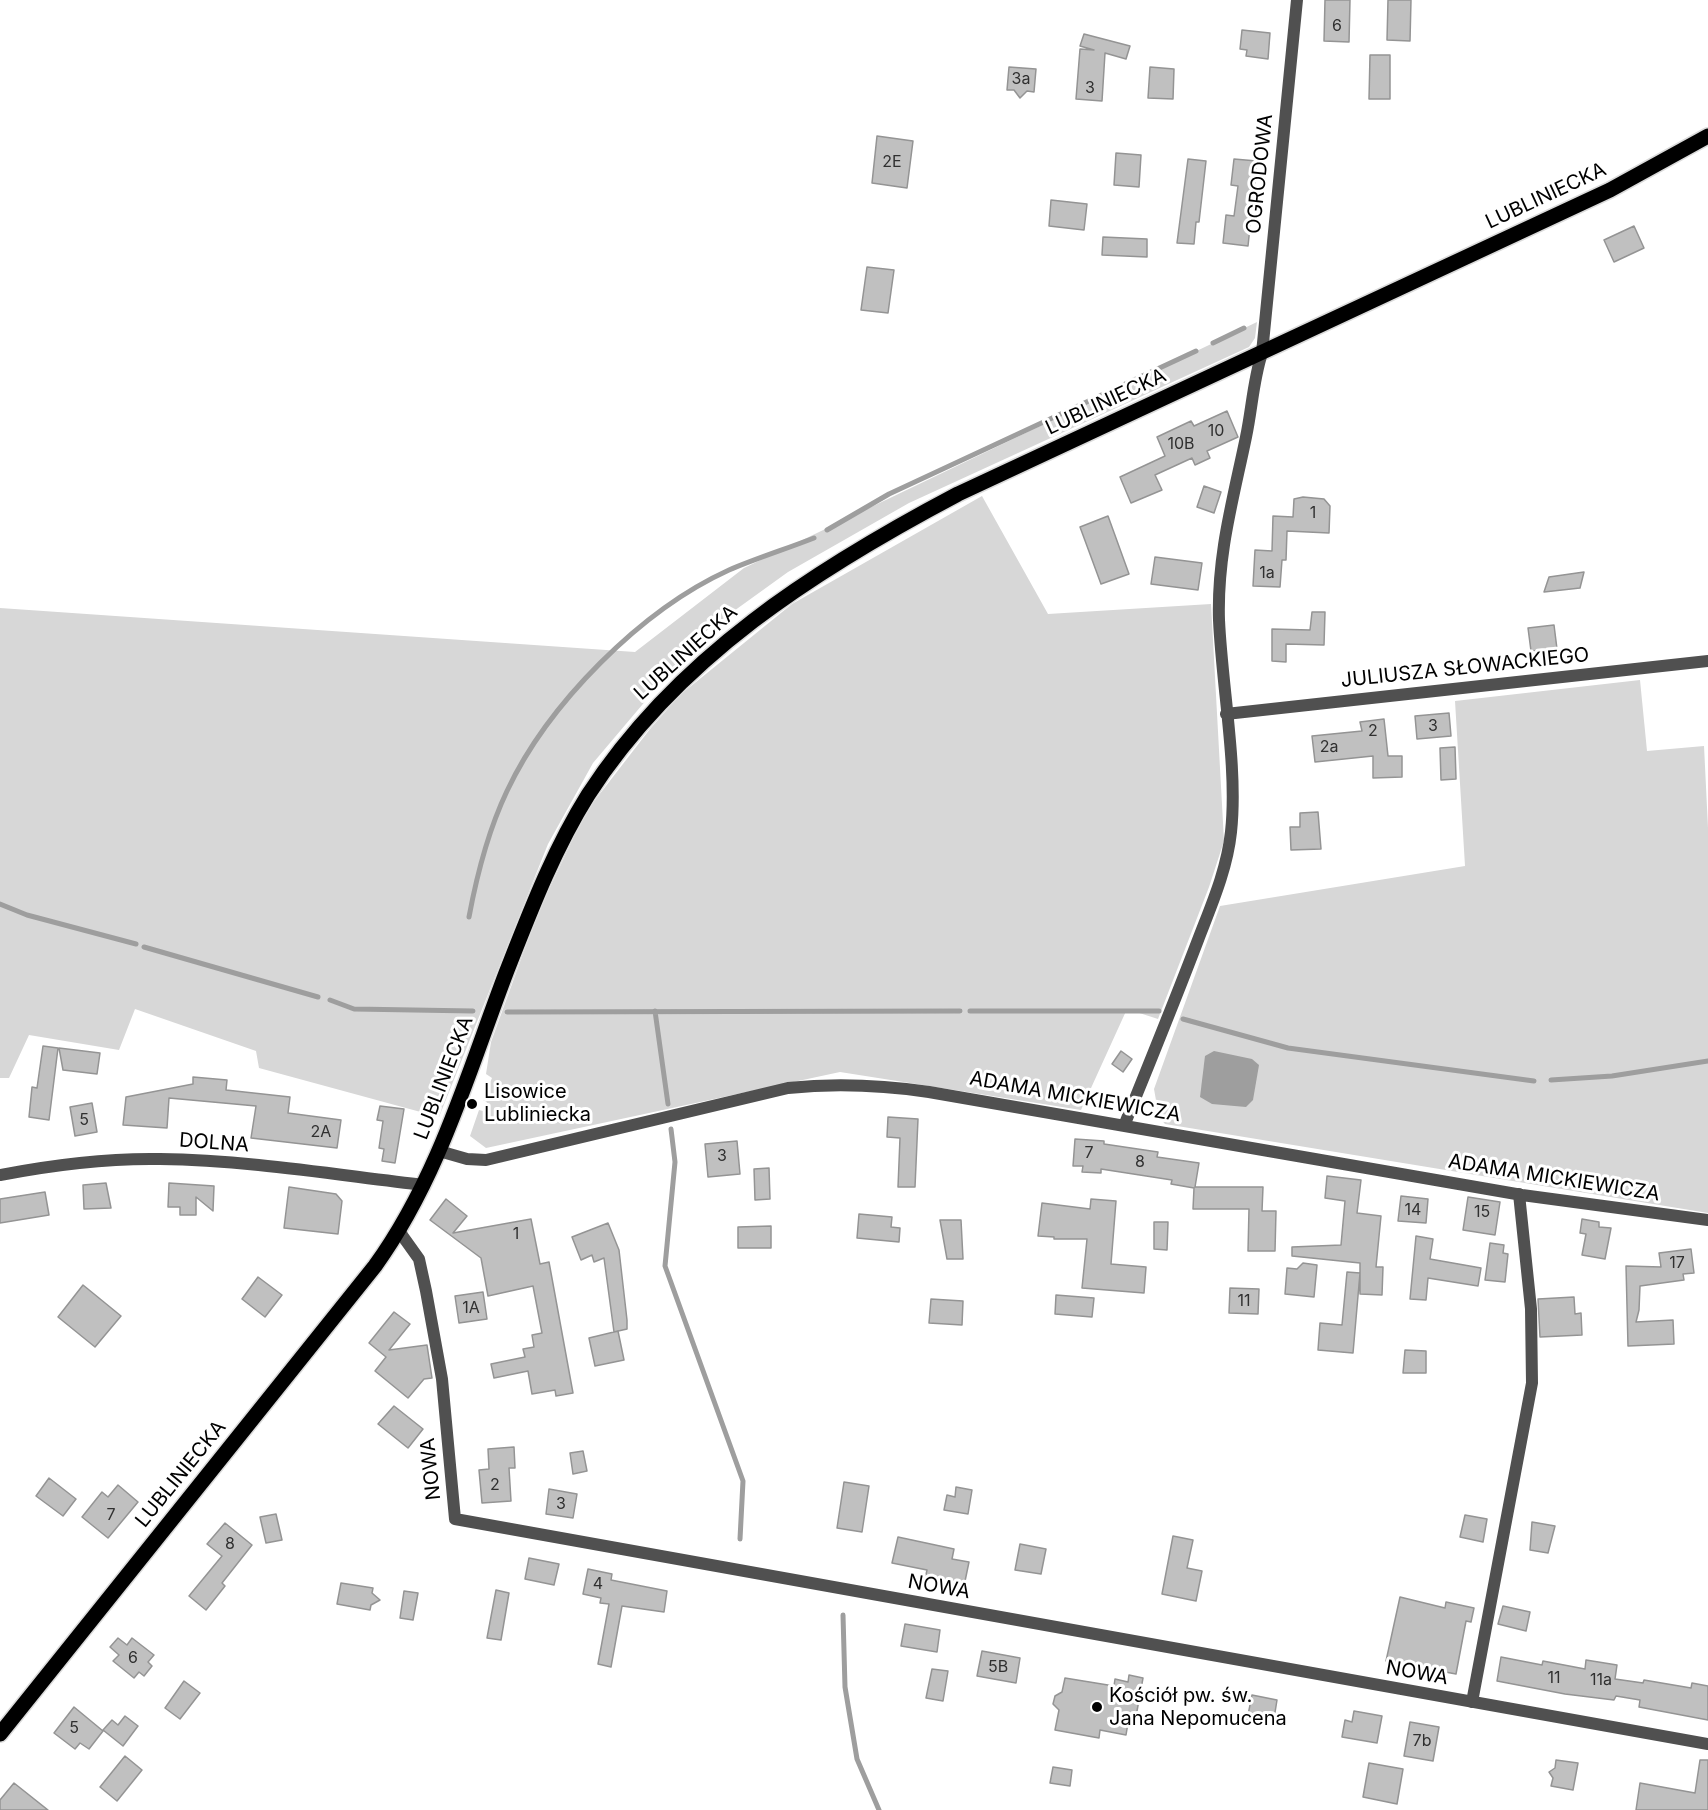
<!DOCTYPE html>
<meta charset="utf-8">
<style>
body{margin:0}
canvas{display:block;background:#fff}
</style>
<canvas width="1708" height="1810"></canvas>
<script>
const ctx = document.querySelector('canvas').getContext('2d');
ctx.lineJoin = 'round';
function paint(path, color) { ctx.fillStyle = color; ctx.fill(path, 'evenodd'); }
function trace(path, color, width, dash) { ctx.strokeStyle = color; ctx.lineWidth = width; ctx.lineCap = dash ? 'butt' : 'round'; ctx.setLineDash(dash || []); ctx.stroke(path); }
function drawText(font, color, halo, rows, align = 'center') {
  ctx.font = font + ' Inter,sans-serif'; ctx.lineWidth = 6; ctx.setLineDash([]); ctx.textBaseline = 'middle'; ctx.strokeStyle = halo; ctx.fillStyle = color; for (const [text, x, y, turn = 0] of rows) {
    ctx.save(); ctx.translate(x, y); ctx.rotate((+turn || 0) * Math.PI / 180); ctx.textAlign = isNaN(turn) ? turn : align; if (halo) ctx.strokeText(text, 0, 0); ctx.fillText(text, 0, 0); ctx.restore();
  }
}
paint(new Path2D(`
 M1257,322L1255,338L1249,347L909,503L788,572L702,634L593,763L548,844L439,1117L259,1068L256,1051L135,1009L119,1050L29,1035L9,1078H0V608L635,652L744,568Z
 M982,496L1048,614L1211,604L1224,841L1209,887L1158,1019L1127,1009L1081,1110L840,1072L486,1148L470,1136L479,1110L483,1111L487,1102L483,1100L492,1078L486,1074L491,1042L537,915L585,813L650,729L680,695L792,604Z
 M1640,680L1647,751L1704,746L1708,828V1213L1165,1124L1159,1117L1154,1089L1220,906L1465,866L1455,701Z`), '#d7d7d7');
paint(new Path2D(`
 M1214,1051L1252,1059L1259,1065L1253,1100L1246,1107L1212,1104L1200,1097L1205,1056Z`), '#9e9e9e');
trace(new Path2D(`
 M1213,343L1244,328
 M827,530L889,494L1196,351
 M0,904L27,915L136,944
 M469,917C477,874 488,831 507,791C548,704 641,610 729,570C757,558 786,549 814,538
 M144,947L318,997
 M330,1000L354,1009L473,1011
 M655,1011L668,1104
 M970,1011H1159
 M507,1012L960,1011
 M1183,1019L1288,1048L1534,1081
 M1551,1080L1612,1076L1708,1061
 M671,1129L675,1162L665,1266L743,1481L740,1539
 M843,1615L845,1687L857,1759L879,1810`), '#9e9e9e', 5);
const building = new Path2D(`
 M1325,0H1350L1349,42L1324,41Z
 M1388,0H1411L1410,41L1387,40Z
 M1242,30L1270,33L1268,59L1246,56L1247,50L1240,49Z
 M1084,34L1130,46L1126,59L1105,53L1102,101L1076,99L1080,49L1094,50L1080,46Z
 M1370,55H1390V99H1369Z
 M1009,67L1036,69L1034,92L1027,91L1020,98L1014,90H1007Z
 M1150,67L1174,69L1173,99L1148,98Z
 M877,136L913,141L907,188L872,183Z
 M1116,153L1141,155L1139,187L1114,185Z
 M1188,159L1206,161L1199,222H1196L1194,244L1177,243Z
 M1234,159L1257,161L1248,246L1223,243L1226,215L1234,216L1238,186L1231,185Z
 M1051,200L1087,204L1084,230L1049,226Z
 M1634,226L1644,248L1614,262L1604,240Z
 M1103,237L1147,239V257L1102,255Z
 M867,267L894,270L888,313L861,310Z
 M1227,411L1238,437L1207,451L1210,458L1195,465L1192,458L1155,475L1162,490L1131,503L1120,477L1165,456L1157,437L1191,421L1194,426Z
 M1204,486L1221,492L1214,513L1197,507Z
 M1303,497L1324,499L1330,506L1329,533L1287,531L1286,560H1282L1280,587L1253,586L1255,550L1272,551L1273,516L1293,517L1294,499Z
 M1108,516L1129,574L1101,584L1080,527Z
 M1155,557L1202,563L1198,590L1151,584Z
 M1584,572L1580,588L1544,592L1549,577Z
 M1312,612H1325L1324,645L1286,644V662L1272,661V629L1310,630Z
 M1554,625L1557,649L1531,651L1528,628Z
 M1449,713L1451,736L1417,739L1415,716Z
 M1384,719L1388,756H1402V777L1373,778V756L1315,762L1312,736L1362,731L1360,722Z
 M1455,747L1456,779L1441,780L1440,748Z
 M1318,812L1321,849L1291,850L1290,827H1300V813Z
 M43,1046L58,1048L49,1120L29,1117L32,1087L37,1088Z
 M59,1048L100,1053L97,1074L63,1070Z
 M1121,1051L1132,1059L1123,1072L1112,1064Z
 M193,1077L227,1080L226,1090L290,1097L288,1113L341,1120L337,1148L251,1138L256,1106L169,1098L167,1128L123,1125L126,1097L193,1084Z
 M92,1103L97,1132L75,1136L70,1107Z
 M380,1106L404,1109L395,1163L382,1161L384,1149L379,1148L383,1121L377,1120Z
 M888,1117L918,1119L915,1187H898L900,1138L887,1137Z
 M1075,1139L1104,1141V1144L1158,1152L1157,1157L1199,1163L1195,1187H1263L1262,1211H1276L1275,1251H1248L1249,1209H1193L1194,1188L1171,1184L1172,1180L1101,1169V1173L1082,1172L1083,1166H1073Z
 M737,1141L740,1174L708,1177L705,1144Z
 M769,1168L770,1199L755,1200L754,1169Z
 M1327,1176L1361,1180L1357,1213L1381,1216L1376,1267H1383L1382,1295L1360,1294V1263L1292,1256V1247L1341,1245L1345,1201L1325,1198Z
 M106,1183L111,1208L84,1209L83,1185Z
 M169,1183L214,1186L213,1211L196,1197V1215H180V1207H168Z
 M289,1187L336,1194L342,1201L338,1234L284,1228Z
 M45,1192L49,1215L0,1223V1199Z
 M1401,1196L1428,1199L1426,1223L1398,1221Z
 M1468,1197L1500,1202L1495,1235L1463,1230Z
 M446,1199L467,1216L453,1233L531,1219L540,1264L549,1262L573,1393L556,1396L555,1390L532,1394L528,1371L494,1378L491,1364L525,1357L523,1349L534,1347L532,1335L542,1333L533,1286L488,1296L481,1258L430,1220Z
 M1091,1199L1116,1201L1111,1264L1146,1267L1144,1293L1082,1288L1087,1239H1054V1237L1038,1236L1042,1203L1090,1209Z
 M859,1214L892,1217L891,1227L900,1228L899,1242L857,1238Z
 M1582,1219L1599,1222V1227L1611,1228L1605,1259L1582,1255L1586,1234L1580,1233Z
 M940,1220H961L963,1259H947Z
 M1154,1222H1168L1167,1250L1154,1249Z
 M608,1223L619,1250L627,1320V1329L614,1332L604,1258L594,1262L592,1255L581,1260L572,1237Z
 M771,1226V1248H738V1227Z
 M1416,1236L1433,1239L1430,1259L1481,1268L1478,1286L1428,1278L1426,1300L1410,1299Z
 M1490,1243L1504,1245L1503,1253L1508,1254L1505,1282L1485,1280Z
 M1691,1249L1694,1273L1683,1274L1684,1280L1640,1286L1639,1310L1636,1322L1673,1320L1674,1344L1628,1346L1626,1266L1661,1267L1659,1253Z
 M1303,1263L1317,1265L1314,1297L1285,1294L1287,1268L1297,1269Z
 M1347,1272L1360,1273L1353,1353L1318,1350L1320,1323L1342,1325Z
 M258,1277L282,1295L265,1317L242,1299Z
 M83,1285L121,1316L95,1347L58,1317Z
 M1230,1288L1259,1289L1258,1314L1229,1313Z
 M483,1292L487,1319L459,1323L455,1296Z
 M1056,1295L1094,1298L1092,1317L1055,1314Z
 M1574,1297L1575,1314L1581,1313L1582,1335L1540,1337L1538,1299Z
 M931,1299L963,1301L962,1325L929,1323Z
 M394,1312L410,1324L389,1350L427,1345L432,1378L424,1379L408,1398L375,1371L386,1357L369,1343Z
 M618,1331L624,1360L595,1366L589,1338Z
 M1405,1350L1426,1351V1373H1403Z
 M394,1406L423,1429L408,1448L378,1424Z
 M514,1447L515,1468H509L511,1501L482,1503L479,1470L489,1469L488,1449Z
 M583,1451L587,1471L573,1474L570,1453Z
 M49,1478L76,1499L63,1516L36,1496Z
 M844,1482L869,1486L862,1532L837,1528Z
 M118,1485L138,1502L108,1538L82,1517L102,1492L108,1497Z
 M956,1487L972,1490L968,1514L944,1510L947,1495L955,1497Z
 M549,1489L577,1494L573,1518L546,1514Z
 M276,1514L282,1540L266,1543L260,1517Z
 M1465,1515L1487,1519L1483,1542L1460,1537Z
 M1532,1522L1555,1526L1548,1553L1530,1550Z
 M225,1523L252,1545L222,1583L225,1586L206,1610L189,1596L222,1556L207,1544Z
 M1173,1536L1193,1540L1187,1568L1202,1571L1196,1601L1162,1594Z
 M898,1537L954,1549L952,1559L969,1562L964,1586L925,1579L927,1570L892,1563Z
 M1020,1544L1046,1549L1041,1574L1015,1570Z
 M529,1558L559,1564L554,1585L525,1579Z
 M588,1569L612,1574L611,1580L667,1591L664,1612L622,1606L611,1667L598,1664L609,1604L600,1603L601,1598L583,1594Z
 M341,1583L373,1588L372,1593L380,1600L371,1605L370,1610L337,1604Z
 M496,1590L509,1593L501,1640L487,1638Z
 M404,1591L418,1593L413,1620L400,1618Z
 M1400,1597L1445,1608L1446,1602L1474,1608L1471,1622L1466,1621L1456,1674L1386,1661Z
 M1503,1606L1530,1612L1526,1631L1498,1624Z
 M905,1624L940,1630L937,1652L901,1646Z
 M118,1638L127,1645L132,1638L154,1655L148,1662L152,1666L144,1676L139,1672L134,1678L113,1661L119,1655L110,1647Z
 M982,1651L1020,1658L1016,1683L977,1676Z
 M1501,1657L1542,1665L1543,1661L1585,1669L1586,1660L1617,1665L1615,1679L1643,1683L1644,1680L1691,1688L1692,1683L1708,1686V1720L1639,1707L1640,1700L1616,1696L1614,1700L1565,1694L1497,1681Z
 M932,1669L948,1671L943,1701L926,1698Z
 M1129,1675L1143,1678L1137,1711L1129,1717L1126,1735L1100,1730L1099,1738L1055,1730L1059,1710L1053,1704L1055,1696L1062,1692L1065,1678L1114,1686L1115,1679L1128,1682Z
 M184,1681L200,1693L180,1719L165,1708Z
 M1252,1695L1277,1700L1273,1725L1247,1720Z
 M74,1707L103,1731L89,1749L80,1743L75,1749L54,1733Z
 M1354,1711L1382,1716L1377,1743L1342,1737L1345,1720L1352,1722Z
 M125,1716L138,1726L123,1746L103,1730L112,1720L118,1725Z
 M1410,1722L1439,1727L1433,1761L1404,1756Z
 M125,1756L142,1770L117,1801L100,1787Z
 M1556,1760L1578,1763L1573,1790L1551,1786L1553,1778L1549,1772L1555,1768Z
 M1700,1760H1708V1810H1636L1640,1783L1695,1793Z
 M1369,1763L1403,1769L1397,1804L1363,1797Z
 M1053,1767L1072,1770L1070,1786L1050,1783Z
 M14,1783L48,1810H0V1800Z`);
paint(building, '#c0c0c0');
trace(building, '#949494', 1.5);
const primary = new Path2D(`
 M0,1734L375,1266C438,1179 468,1073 506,973C530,912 553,851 588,795C677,657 816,569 958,494L1610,190L1708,136`);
trace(primary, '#dbdbdb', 18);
trace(new Path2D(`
 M1226,714L1708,661
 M1124,1126C1149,1064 1174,1003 1198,940C1211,906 1227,870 1231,832C1238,768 1222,687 1219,620C1217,555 1233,500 1246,437C1252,409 1253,381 1262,353L1297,0
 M439,1151L467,1159L486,1160L788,1088C836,1083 881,1085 929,1092L1522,1195L1708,1220
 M0,1175C52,1165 107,1158 160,1159C248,1160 337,1175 424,1185
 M399,1231L419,1259L426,1291L442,1379L455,1519L1708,1744
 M1472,1702L1532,1383L1531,1309L1519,1194`), '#505050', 12);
trace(primary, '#000', 15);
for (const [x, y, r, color] of [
 [472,1104,6,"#000"],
 [1097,1707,6,"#000"]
]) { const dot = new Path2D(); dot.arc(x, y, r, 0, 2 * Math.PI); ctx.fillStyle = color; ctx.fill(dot); trace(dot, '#fff', 2); }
drawText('16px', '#303030', null, [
 ["6",1337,26],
 ["3a",1021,79],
 ["3",1090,88],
 ["2E",892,162],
 ["10",1216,431],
 ["10B",1181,444],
 ["1",1313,513],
 ["1a",1267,573],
 ["3",1433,726],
 ["2",1373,731],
 ["2a",1329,747],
 ["5",84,1120],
 ["2A",321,1132],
 ["7",1089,1153],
 ["3",722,1156],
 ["8",1140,1162],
 ["14",1413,1210],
 ["15",1482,1212],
 ["1",516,1234],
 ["17",1677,1263],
 ["11",1244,1301],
 ["1A",471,1308],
 ["2",495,1485],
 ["3",561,1504],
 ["7",111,1515],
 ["8",230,1544],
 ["4",598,1584],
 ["6",133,1658],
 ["5B",998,1667],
 ["11",1554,1678],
 ["11a",1601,1680],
 ["5",74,1728],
 ["7b",1422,1741]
]);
drawText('20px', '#000', '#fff', [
 ["OGRODOWA",1260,174,-84],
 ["LUBLINIECKA",1546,196,-25],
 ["LUBLINIECKA",1106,402,-25],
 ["LUBLINIECKA",686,653,-42],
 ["JULIUSZA SŁOWACKIEGO",1465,668,-6],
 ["LUBLINIECKA",444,1078,-69],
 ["ADAMA MICKIEWICZA",1075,1097,10],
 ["DOLNA",214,1143,4],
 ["ADAMA MICKIEWICZA",1554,1178,9],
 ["NOWA",431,1469,-96],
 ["LUBLINIECKA",181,1474,-51],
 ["NOWA",939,1587,10],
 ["NOWA",1417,1673,10]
]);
drawText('20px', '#000', '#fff', [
 ["Lisowice",484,1092],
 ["Lubliniecka",484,1115],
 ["Kościół pw. św.",1109,1696],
 ["Jana Nepomucena",1109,1719]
], 'left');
</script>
